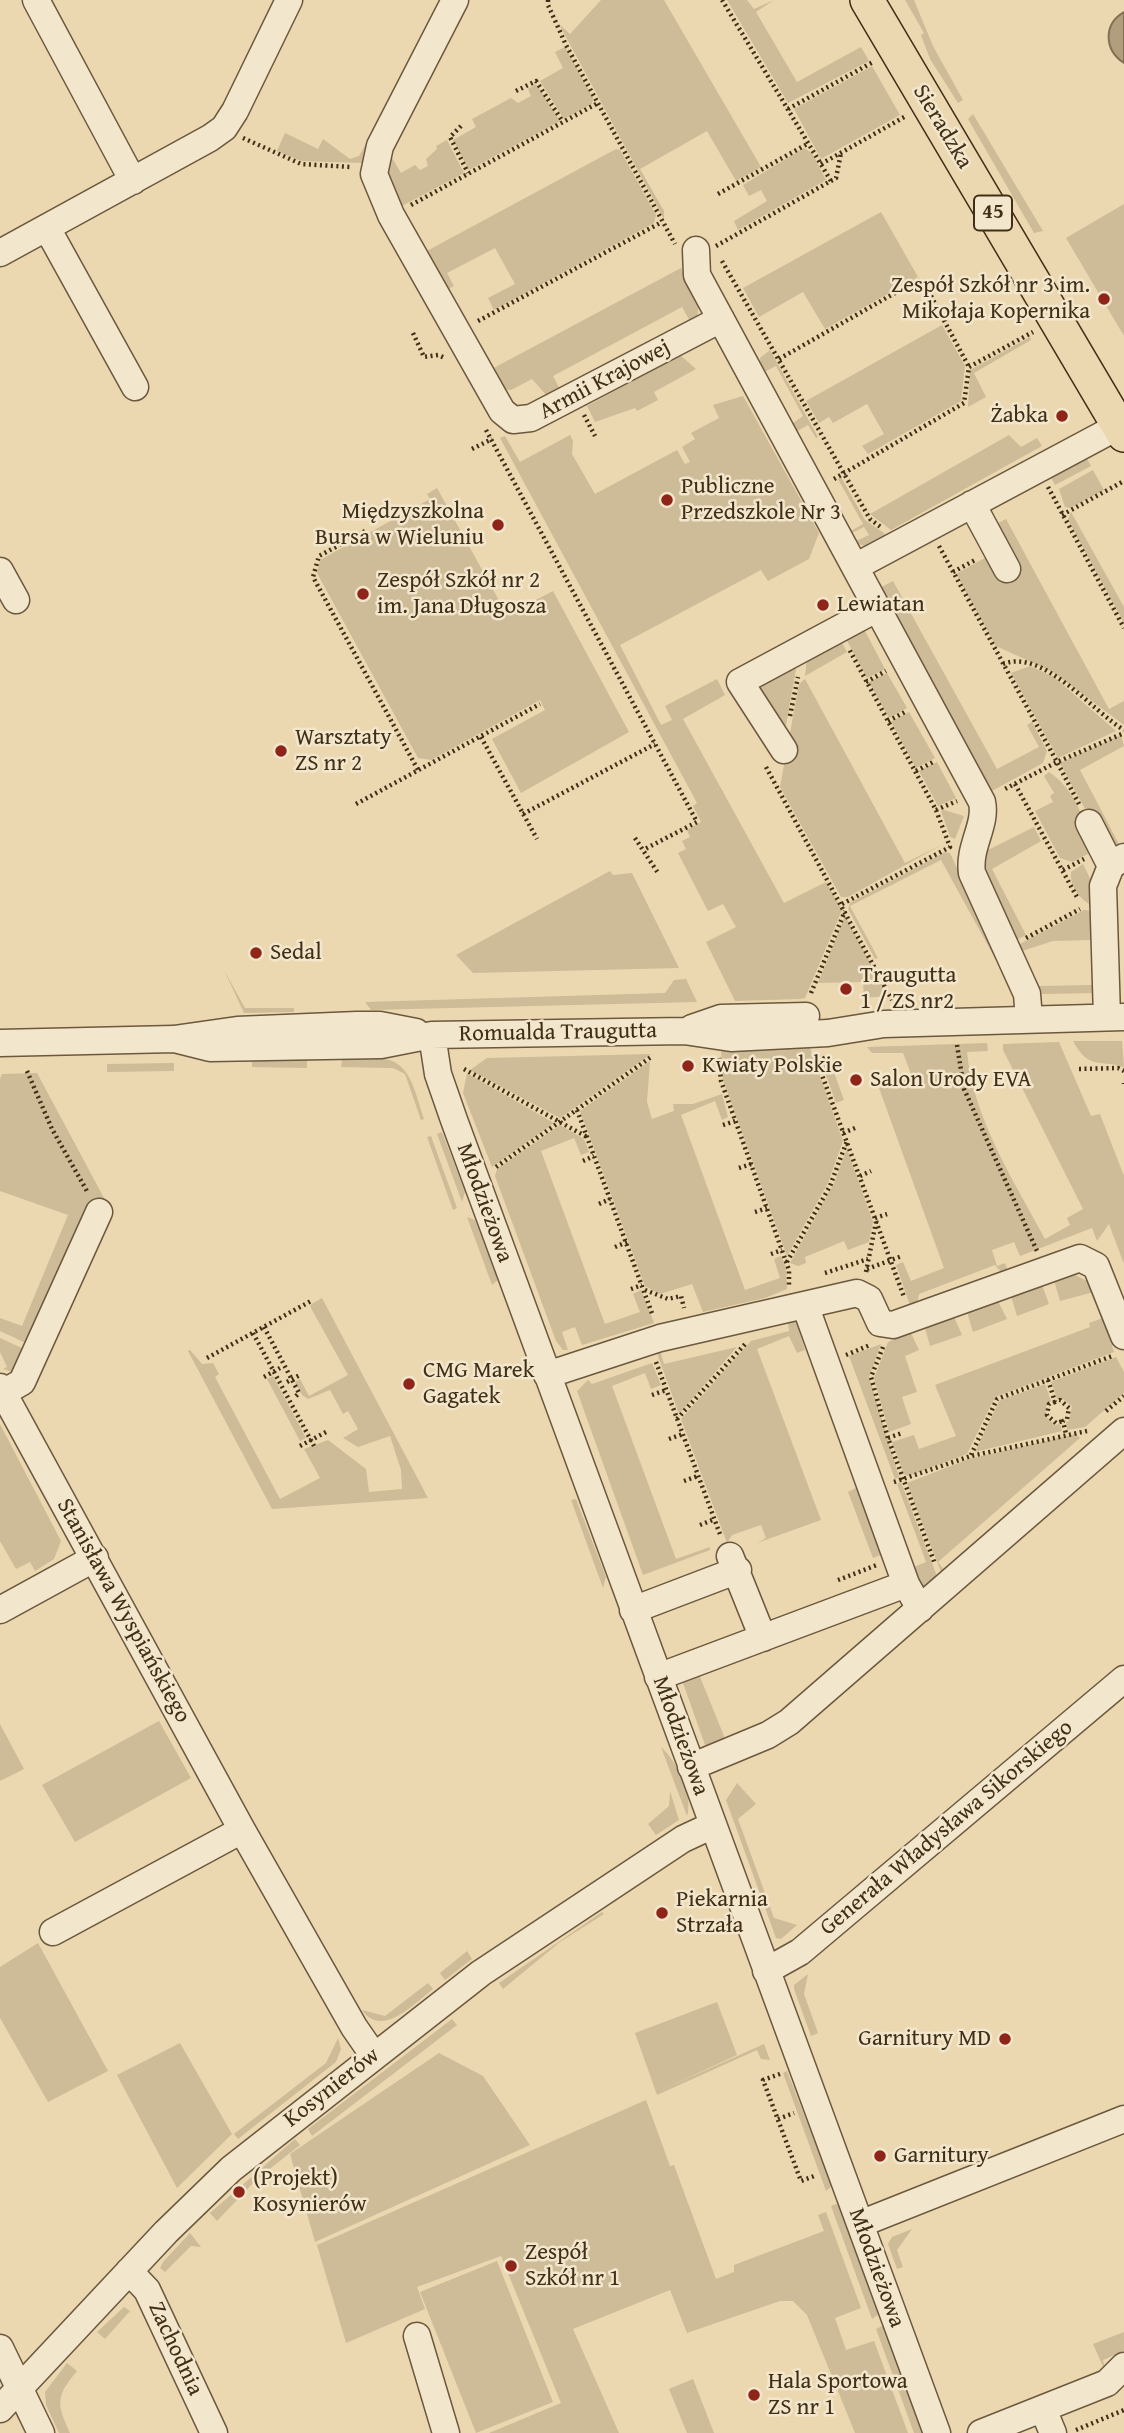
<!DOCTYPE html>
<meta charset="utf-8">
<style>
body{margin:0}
canvas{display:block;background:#ebd8b1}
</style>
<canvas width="1124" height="2433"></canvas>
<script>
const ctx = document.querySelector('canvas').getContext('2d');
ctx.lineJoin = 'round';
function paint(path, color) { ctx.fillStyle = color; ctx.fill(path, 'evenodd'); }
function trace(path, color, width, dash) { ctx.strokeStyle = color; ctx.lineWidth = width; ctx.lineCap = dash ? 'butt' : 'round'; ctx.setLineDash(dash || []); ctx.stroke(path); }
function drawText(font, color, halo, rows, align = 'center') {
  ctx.font = font + ' "Gentium Book Plus",serif'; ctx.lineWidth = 5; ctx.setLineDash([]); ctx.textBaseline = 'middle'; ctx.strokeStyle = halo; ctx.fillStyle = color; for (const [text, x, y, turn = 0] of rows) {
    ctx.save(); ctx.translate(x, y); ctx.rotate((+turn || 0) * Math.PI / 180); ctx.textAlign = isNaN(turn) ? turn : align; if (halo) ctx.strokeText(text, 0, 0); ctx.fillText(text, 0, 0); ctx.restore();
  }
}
paint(new Path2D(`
 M601,0H664L761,167L736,181L707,131L640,169L664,211V219L559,24L570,34Z
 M727,0H747L754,9L774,0L756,12L797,82L861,47L869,61L788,103Z
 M905,0H914L933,46L963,100L958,103L930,59L921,35L924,33Z
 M565,47L593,98L592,104L564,119L540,81L563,68L555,52Z
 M872,66L900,115L821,159L794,109Z
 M536,84L560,121L469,170L453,140L476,127L472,119L511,98L518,103L531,96L528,89Z
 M973,114L1043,231L1034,233L968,119Z
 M378,123L364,163L301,161L277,151L285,133L318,149L323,139L350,159L359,156Z
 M447,140L464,173L400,207C391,188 380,170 387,149L401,173L415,165L420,170L428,166L426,159L437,149L436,146Z
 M804,148L812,153L826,180L738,230L734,221L767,201L761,190L749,196L743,185Z
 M616,149L620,150L656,215L654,223L494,310L488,298L515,284L495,248L447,273L454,286L446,290L425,252Z
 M1124,204V336L1066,238Z
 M881,212L918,277L825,329L803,292L759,317L743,288Z
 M681,268L699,303L697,318L691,323L682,307L553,376L562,393L547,396L532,379L511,390L500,389L490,370Z
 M942,325L965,366L961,401L868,454L862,446L884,434L867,404L833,423L829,417L819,423L806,401Z
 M1030,337L1031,340L974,373L986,397L968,407L970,370Z
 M770,350L818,437L816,438L808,425L794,433L790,425L803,416L776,366L762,373L760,358Z
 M680,355L696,369L654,392L658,400L637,411L635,408L595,422L587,406Z
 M743,396L819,533L809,559L768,581L761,570L620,645L661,725L672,720L665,706L717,679L725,695L683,719L784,903L826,882L842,910L805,998L801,999L735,1001L706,942L736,927L723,904L708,911L678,853L686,849L682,841L690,837L687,830L701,822L693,806L697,803L500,438L505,436L520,462L570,435L573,441L572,454L595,494L677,450L685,464L690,462L682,447L695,439L691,433L719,418L713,405Z
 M1009,435L1021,447L1037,438L1042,446L891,530L870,514Z
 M1086,457L1091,466L1055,485L1048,472Z
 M1093,470L1104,490L1070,508L1065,507L1059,489Z
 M841,477L865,520L884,533L887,540L867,547L854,542L869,535L864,527L850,534L849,532L863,524L838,479Z
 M437,488L507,615L553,591L629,732L521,793L492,739L545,710L540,700L431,760L418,758L317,573L320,560L430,499L427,494Z
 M1071,512L1124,607V623L1068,520Z
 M1006,519L1109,709L1124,701V725L1053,672L996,646L956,574L992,554V526Z
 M893,581L997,769L1039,747L1027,725L1032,722L1047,751L1043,763L992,791L978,780L874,591Z
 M864,629L885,669L867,678L846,639Z
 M841,641L847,652L805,676L807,659Z
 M1030,666L1054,677L1116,731L1058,758L1011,673Z
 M793,667L796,669L784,737L758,686Z
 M887,673L907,708L889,718L869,682Z
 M805,679L905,863L943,844L848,897H841L780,787L799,684Z
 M909,712L935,758L916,768L891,722Z
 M1121,735L1124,746L1080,770L1120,846L1112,850L1103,842L1060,763Z
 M937,762L956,798L938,806L919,771Z
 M1049,772C1075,789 1087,823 1092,852L1072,862L1060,858L1035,811L1053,802L1050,796L1054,793L1044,776Z
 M944,810L964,816L955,839L950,837L941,811Z
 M1034,827L1041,841L992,869L1026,935L1010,943L985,886L980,854Z
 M945,852L950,853L1014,993L941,860L850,906L878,958L875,959L848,909L850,903Z
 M1083,864L1096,891L1097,907C1083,904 1069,887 1071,872Z
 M610,871L613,875L632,873L679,968L473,973L456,955Z
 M1084,910L1097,912L1092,940L1053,941L1019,952L1016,946Z
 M845,916L888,996L864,998L863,982L818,983Z
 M224,970L245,1008H294V1012L244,1013Z
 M686,979L697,1002L371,1010L365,1002L665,993L674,980Z
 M1093,985L1099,993L1042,994L1038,986Z
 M1073,1041H1122L1124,1067C1097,1059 1089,1070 1073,1041Z
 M1059,1042L1091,1116L1100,1114L1124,1176V1264L1109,1224L1097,1241L1092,1228L1020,1256L1014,1242L992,1250L997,1266L1005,1263L1009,1274L1004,1276L995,1265L919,1294L916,1310L912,1311L896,1265L903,1262L911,1281L944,1268L879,1088L911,1074L903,1053H872L867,1047L987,1043L988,1051L967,1052C973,1118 1014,1181 1045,1239L1070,1225L1067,1218L1083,1209L1003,1050V1044Z
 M810,1048L843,1141L828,1183L787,1256L723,1080L721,1051Z
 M651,1054L560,1118L470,1070L487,1058Z
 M828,1056L844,1100L836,1103L823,1067Z
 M385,1059C412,1063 416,1097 424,1119L421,1120L405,1074L393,1068L341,1067L342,1060Z
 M307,1060V1068L252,1067V1061Z
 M650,1061L647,1102L652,1119L674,1111L673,1104H693L722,1094L728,1117L722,1120L715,1101L681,1115L745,1290L780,1278L774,1259L781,1256L786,1268L787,1289L765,1298L703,1312L692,1284L660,1294L645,1286L580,1111Z
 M174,1063V1071L107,1072V1064Z
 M37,1073L111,1211L28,1344L0,1331V1318L22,1326L68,1215L0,1191V1079L2,1074Z
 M467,1073L470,1075L554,1123L492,1167L463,1093Z
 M560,1125L584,1139L589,1152L581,1155L574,1138L541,1151L605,1324L640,1312L633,1294L641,1290L654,1323L582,1345L575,1327L562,1332L568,1350H563L556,1341L495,1176L497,1169Z
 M442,1132L465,1192L462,1202L437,1134Z
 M431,1136L457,1208L453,1210L427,1137Z
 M847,1149L873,1222L869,1242L848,1250L844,1241L805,1257L806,1263L798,1266L790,1263L834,1183Z
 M467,1217L475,1220L498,1280L492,1285Z
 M1075,1275L1087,1281L1094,1292L1060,1301L1054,1280Z
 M1042,1285L1049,1304L1017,1316L1011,1296Z
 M322,1298L428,1498L272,1509L188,1351L190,1350L202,1364L213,1363L219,1374L215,1377L280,1499L320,1478L304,1449L328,1440L366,1469L369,1492L402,1489L401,1470L390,1436L358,1447L343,1438L358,1429L348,1411L343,1414L330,1390L308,1399L302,1395L295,1382L300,1379L309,1396L348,1375L311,1308L310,1305Z
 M998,1301L1007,1319L973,1332L967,1312Z
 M954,1317L962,1335L930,1346L925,1328Z
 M1103,1318L1114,1352L995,1397L967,1454L908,1476L904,1474L892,1442L914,1435L919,1449L956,1436L935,1385L1090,1327L1089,1323Z
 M796,1321L805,1350L797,1353L789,1336L757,1349L821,1520L757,1543L766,1538L761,1525L732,1535L727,1543L681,1419L751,1341L789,1331L788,1323Z
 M911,1333L919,1350L905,1356L917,1392L902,1397L911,1424L889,1432L874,1378L888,1342Z
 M0,1338L26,1350L12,1372L3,1369L7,1367L0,1352Z
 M881,1344L869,1377L899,1477L895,1479L849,1356Z
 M659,1347L664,1364L737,1347L679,1414L655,1348Z
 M1116,1357L1124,1372V1393L1085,1427L1067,1430L1066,1422L1069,1421L1072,1406L1061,1398L1057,1399L1051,1382Z
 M652,1363L661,1385L651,1389L645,1373L612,1386L676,1559L710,1547V1550L643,1575L577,1391L588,1380L592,1384Z
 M273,1376L306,1438L300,1441L267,1379Z
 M1045,1384L1051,1401L1047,1403L1045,1416L1055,1425L1060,1424L1062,1431L975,1452L999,1401Z
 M0,1424L61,1541L54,1559L35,1571L30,1562L16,1569L0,1541Z
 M1076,1434L1080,1438L938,1562L949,1576L944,1580L907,1483L969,1459Z
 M901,1482L940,1584L926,1592L909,1569L926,1562L897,1484Z
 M856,1488L883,1554L873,1558L848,1492Z
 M576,1499L606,1577L603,1588L571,1500Z
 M698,1672L724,1736L723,1741L705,1745L683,1683Z
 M159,1721L191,1778L75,1842L42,1785Z
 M0,1724L24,1769L0,1781Z
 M661,1747C676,1760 694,1795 687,1816Z
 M737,1783L756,1804L738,1819L774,1918L797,1925L781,1939L776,1938L726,1800Z
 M670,1791L679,1820L656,1835L648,1824L669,1806Z
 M602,1912L604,1914L560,1942L503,1989L499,1983Z
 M38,1943L108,2071L48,2102L0,2018V1967Z
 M467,1951L472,1959L445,1980L440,1973Z
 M808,1974L804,1994L818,2033L811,2036L794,1989V1985Z
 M428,1983L433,1989C415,2003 382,2039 362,2010L385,2016Z
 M717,2002L737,2055L657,2092L764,2044L770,2060L761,2059L757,2050L657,2095L635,2033Z
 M452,2019L457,2025L312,2136L308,2129Z
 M338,2038L341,2049L336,2062L238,2139L234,2134L326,2063Z
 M180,2043L232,2134L177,2188L117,2075Z
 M439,2053L483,2076L530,2145L315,2242L290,2154Z
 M787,2071L832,2186L826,2191L783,2073Z
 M646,2100L670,2166L674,2165L716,2279L734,2272V2265L824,2231L818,2215L826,2212L861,2308L835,2318L846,2350L874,2341L908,2433H855L807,2315L793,2301H780L687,2333L670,2290L573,2329L619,2433H489L561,2403L501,2256L417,2287L425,2309L346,2343L317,2245Z
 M295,2139L300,2145L257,2179L217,2221L210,2213Z
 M836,2204L840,2206L879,2314L872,2319L831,2206Z
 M912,2229L897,2250L903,2267L897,2269L888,2244L892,2237Z
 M190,2233L201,2247L191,2246L165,2272L160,2268L163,2262Z
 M497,2261L553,2402L476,2433L420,2292Z
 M124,2307L130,2311L105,2339L97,2332Z
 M884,2325L924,2433H914L876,2329Z
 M1124,2332V2351L1103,2360L1106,2373L1093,2344Z
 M67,2363L77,2371C55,2397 57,2404 70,2433H59L46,2405L45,2392Z
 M693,2379L714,2433H687L669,2389Z`), '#cebb97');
const water = new Path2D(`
 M1124,12V63C1104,50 1103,24 1124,12Z`);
paint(water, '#b19e7c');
trace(water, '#847153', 2);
const minor = new Path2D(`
 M36,0L133,181
 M455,0L380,146L374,174L391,215L502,411L513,420L531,418L721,319
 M47,228L135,387
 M696,250L697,275L982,802C987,825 968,847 972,873L1027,994L1029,1019
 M0,253L210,138L224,128L235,111L289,0
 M972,504L1007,569
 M855,567L1119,426
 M0,571L16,600
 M784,750L740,682L876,609
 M1089,823L1111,866
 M1107,1017L1103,886L1111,866L1124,857
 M692,1028L721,1018L806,1016
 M432,1035L438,1074L454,1120L937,2433
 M174,1039L210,1048L381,1045L432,1035L684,1031L731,1038L828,1033L884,1024L1124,1017
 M0,1043L174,1039L237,1030L357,1025H380L416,1032
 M805,1305L906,1584L920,1609
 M547,1375L660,1338L857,1293L869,1299L880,1323L893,1325L1080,1258L1096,1266L1124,1336
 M0,1387L242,1830L354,2027L374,2056
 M3,1393L22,1382L99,1212
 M730,1556L763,1638
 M0,1610L95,1558
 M633,1610L738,1570
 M658,1677L906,1584
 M691,1767L768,1735L789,1722L1124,1431
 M53,1932L242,1830
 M766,1971L800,1952L1124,1679
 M860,2224L1124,2119
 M129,2271L147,2290L214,2433
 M417,2336L446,2433
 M0,2348L41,2433
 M0,2409L166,2232L231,2169L481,1973L683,1839L713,1825
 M1043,2409L1053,2433
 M981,2433L1107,2383L1124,2366`);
const major = new Path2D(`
 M867,0L1124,435`);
trace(minor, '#6b583d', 29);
trace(major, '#402e16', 36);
trace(new Path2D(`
 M548,0V5L566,45L675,244
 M722,0L831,181
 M516,91L536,81L563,122
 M788,109L873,62
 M461,126L450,137L468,173
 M243,138L301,164L351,167
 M821,164L906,116
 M718,194L809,143
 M411,205L598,103
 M716,246L836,178L841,153
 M722,261L870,519L882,528
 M478,321L662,222
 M413,333L424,357L438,355L445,358
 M779,359L916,281H923L969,367
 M584,415L595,436
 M486,430L697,822L643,850
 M472,449L492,439
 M834,479L964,403L969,367L1033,332
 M1048,487L1124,628
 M1062,515L1124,481
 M365,531L319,556L313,577L418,770
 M939,546L1057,762L1003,790
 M953,572L977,559
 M1003,664C1043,648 1092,711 1124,730
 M866,682L886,671
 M790,716L798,677
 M888,721L907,711
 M481,737L537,839
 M766,767L892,1000
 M916,771L935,761
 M1015,784L1078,899
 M356,804L540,704
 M1079,804L1057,762L1124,733
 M936,810L957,801
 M523,814L655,744
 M635,838L658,873
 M1063,870L1084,859
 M842,904L950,847L936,810L849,649
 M1026,938L1080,909
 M811,993L845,911
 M957,1045L964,1089L1037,1251
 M825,1057L819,1067L904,1297
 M719,1058L721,1081L789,1270V1286
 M464,1069L587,1137
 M1079,1069L1118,1068L1124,1071
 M27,1071L52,1129L88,1193
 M1124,1084V1083
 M577,1110L653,1316
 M723,1125L735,1121
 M843,1133L855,1128
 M583,1161L594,1156
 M496,1167L651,1057
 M739,1168L751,1164
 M860,1176L871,1171
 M599,1204L610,1199
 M755,1212L767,1208
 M875,1218L887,1214
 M615,1247L627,1242
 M771,1254L782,1250
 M787,1262L830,1186L847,1141
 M867,1269L902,1256
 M866,1272L876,1222
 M825,1273L868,1259
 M631,1289L642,1285
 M645,1290L668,1299L681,1296L684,1308
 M264,1327L299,1393L295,1397
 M253,1333L314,1446
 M883,1347L871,1377L888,1438L935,1564
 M846,1355L870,1345
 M207,1358L311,1301
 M656,1362L721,1537
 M264,1377L280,1368
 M1048,1380L1055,1402L1060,1400L1069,1408L1067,1419L1063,1421L1066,1434
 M287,1382L300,1375
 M652,1395L666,1390
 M1055,1402L1049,1404L1047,1415L1056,1423L1063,1421
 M1106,1411L1124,1396
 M677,1419L746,1343
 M888,1438L902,1433
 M669,1439L683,1434
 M300,1446L326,1432
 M971,1455L997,1399L1112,1356
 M684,1481L698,1476
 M894,1482L971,1456L1087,1431
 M700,1525L715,1519
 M838,1580L877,1565
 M780,2074L763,2080L801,2181L817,2175
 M778,2119L794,2113
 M1076,2430L1124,2410`), '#402e16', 4.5, [2, 3.5]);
trace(minor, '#f2e6cc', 26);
trace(major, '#ebd8b1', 33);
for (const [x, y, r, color] of [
 [1104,299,7,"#8f2418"],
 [1062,416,7,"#8f2418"],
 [667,500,7,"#8f2418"],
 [498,525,7,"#8f2418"],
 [363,594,7,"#8f2418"],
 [823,605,7,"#8f2418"],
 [281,751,7,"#8f2418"],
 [256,953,7,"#8f2418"],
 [846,989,7,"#8f2418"],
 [688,1066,7,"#8f2418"],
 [856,1080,7,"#8f2418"],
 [409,1384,7,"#8f2418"],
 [662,1913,7,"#8f2418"],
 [1005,2039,7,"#8f2418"],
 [880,2156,7,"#8f2418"],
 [239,2192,7,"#8f2418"],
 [511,2266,7,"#8f2418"],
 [754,2395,7,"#8f2418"]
]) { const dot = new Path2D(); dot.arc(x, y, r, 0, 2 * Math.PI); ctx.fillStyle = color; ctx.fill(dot); trace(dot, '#f2e6cc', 2.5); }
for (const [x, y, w] of [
 [993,213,38]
]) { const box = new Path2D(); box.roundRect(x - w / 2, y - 17.5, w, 35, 5); ctx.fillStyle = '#f2e6cc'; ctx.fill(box); trace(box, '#402e16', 2); }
drawText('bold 21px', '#402e16', null, [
 ["45",993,213]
]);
drawText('23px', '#402e16', '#f2e6cc', [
 ["Sieradzka",942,127,59],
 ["Armii Krajowej",605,380,-28],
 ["Romualda Traugutta",558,1033,-1],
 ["Młodzieżowa",484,1203,70],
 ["Stanisława Wyspiańskiego",123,1611,61],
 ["Młodzieżowa",680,1736,70],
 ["Generała Władysława Sikorskiego",947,1828,-40],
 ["Kosynierów",332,2088,-38],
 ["Młodzieżowa",876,2268,70],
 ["Zachodnia",175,2349,65]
]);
drawText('23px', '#402e16', '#f2e6cc', [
 ["Zespół Szkół nr 3 im.",1090,286,"right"],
 ["Mikołaja Kopernika",1090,312,"right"],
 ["Żabka",1048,416,"right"],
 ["Publiczne",681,487],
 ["Przedszkole Nr 3",681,513],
 ["Międzyszkolna",484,512,"right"],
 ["Bursa w Wieluniu",484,538,"right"],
 ["Zespół Szkół nr 2",377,581],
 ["im. Jana Długosza",377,607],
 ["Lewiatan",837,605],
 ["Warsztaty",295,738],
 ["ZS nr 2",295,764],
 ["Sedal",270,953],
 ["Traugutta",860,976],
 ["1 / ZS nr2",860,1002],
 ["Kwiaty Polskie",702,1066],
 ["Salon Urody EVA",870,1080],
 ["CMG Marek",423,1371],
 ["Gagatek",423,1397],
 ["Piekarnia",676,1900],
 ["Strzała",676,1926],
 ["Garnitury MD",991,2039,"right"],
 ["Garnitury",894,2156],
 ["(Projekt)",253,2179],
 ["Kosynierów",253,2205],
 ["Zespół",525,2253],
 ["Szkół nr 1",525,2279],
 ["Hala Sportowa",768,2382],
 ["ZS nr 1",768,2408]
], 'left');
</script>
